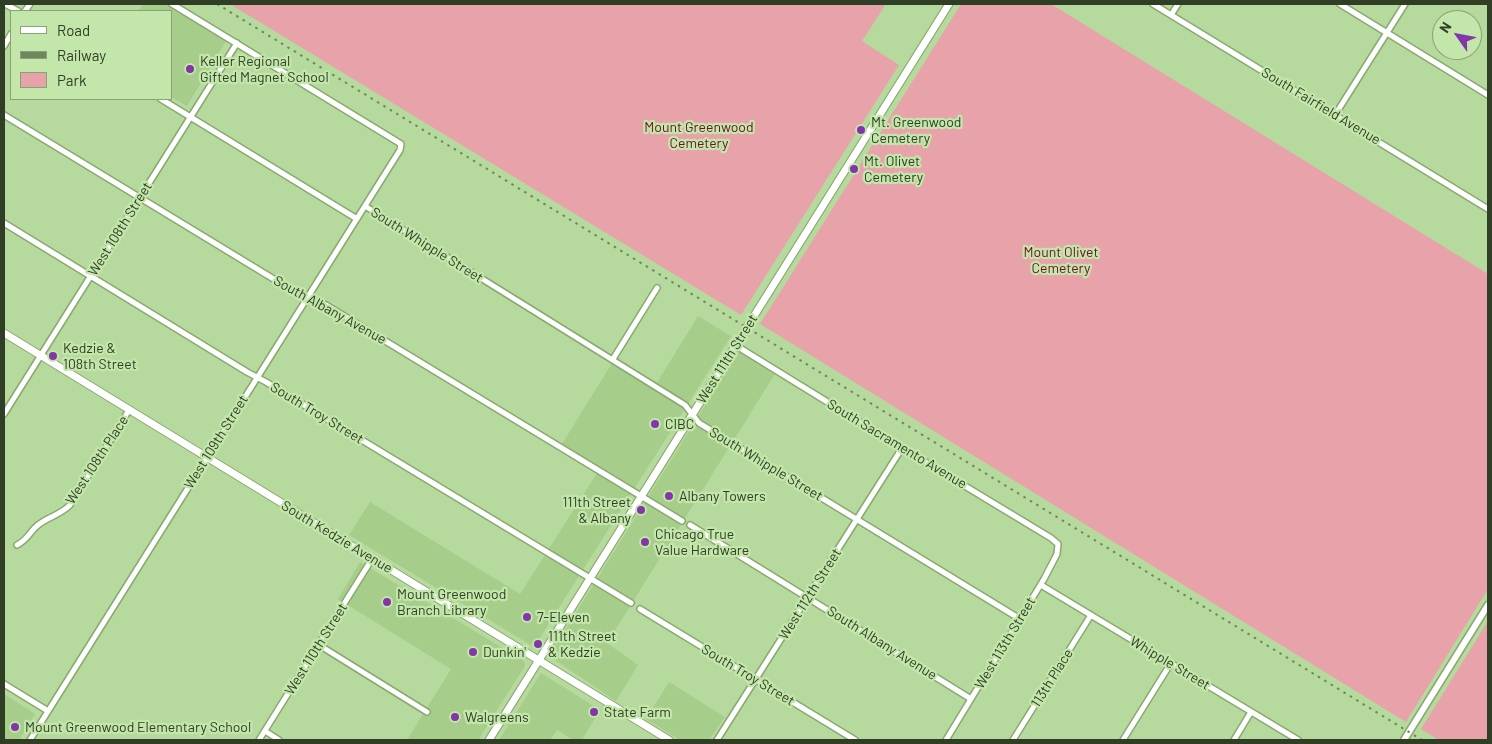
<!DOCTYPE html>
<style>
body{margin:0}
#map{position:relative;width:1492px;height:744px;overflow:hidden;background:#b6d99d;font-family:Barlow,sans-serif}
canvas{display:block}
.frame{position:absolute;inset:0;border:5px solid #303e26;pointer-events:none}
.legend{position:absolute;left:10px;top:10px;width:162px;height:90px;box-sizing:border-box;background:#c3e6aa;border:1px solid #88a375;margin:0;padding:6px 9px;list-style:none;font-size:15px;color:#303e26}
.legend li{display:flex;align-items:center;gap:10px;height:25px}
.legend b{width:25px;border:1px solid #88a375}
.north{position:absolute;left:1432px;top:10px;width:50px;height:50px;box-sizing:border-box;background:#c3e6aa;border:1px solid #88a375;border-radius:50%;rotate:303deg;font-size:14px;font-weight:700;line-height:20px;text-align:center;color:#303e26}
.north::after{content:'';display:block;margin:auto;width:18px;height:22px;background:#8336a8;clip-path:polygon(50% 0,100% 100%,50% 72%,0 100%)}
</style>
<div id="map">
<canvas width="1492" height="744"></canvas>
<div class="frame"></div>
<ul class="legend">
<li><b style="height:6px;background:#fff"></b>Road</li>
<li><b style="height:6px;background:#6f875e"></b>Railway</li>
<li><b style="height:14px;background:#e8a3aa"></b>Park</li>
</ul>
<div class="north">N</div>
</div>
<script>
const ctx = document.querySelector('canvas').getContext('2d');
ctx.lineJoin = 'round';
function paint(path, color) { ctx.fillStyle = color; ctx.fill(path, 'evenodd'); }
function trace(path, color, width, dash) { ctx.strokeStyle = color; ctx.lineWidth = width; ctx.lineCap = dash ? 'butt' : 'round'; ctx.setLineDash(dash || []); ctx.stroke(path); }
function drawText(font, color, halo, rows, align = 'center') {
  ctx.font = font + ' Barlow,sans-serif'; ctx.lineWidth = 4.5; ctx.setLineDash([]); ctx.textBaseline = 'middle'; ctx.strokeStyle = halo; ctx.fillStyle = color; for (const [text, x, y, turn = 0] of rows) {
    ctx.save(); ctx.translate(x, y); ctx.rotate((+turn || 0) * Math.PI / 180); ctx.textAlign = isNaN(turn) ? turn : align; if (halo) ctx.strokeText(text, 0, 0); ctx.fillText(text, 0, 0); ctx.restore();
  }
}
paint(new Path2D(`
 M143,4H165L226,41L187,106L171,97V11H138Z
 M698,316L731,336L534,647L349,535L370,502L520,594L599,470L560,447L614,360L655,386Z
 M739,351L775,374L607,643L638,665L616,701L549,656Z
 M360,562L524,661L525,666L478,740H407L451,669L338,599Z
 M541,673L600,710L582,740H573L557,730L550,740H499Z
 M669,682L725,717L709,740H680L646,719Z
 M4,694L35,714L19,740H4Z`), '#a7cd8b');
paint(new Path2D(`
 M230,4H886L862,41L899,65L741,315Z
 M961,4H1051L1488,274V589L1406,722L760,324Z
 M1488,621V740H1439L1421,729Z`), '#e8a3aa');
const minor = new Path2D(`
 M5,4L18,11
 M1153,4L1488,209
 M1340,4L1488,95
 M25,11L30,4
 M1171,15L1178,4
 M4,46L11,34
 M161,99L357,219
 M4,115L295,292L326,305L682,521
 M1335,115L1405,4
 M365,206L685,405L699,423L1020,619
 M4,223L247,372L266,382L631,603
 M735,345L902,448L1051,538L1058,544L1057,554L1044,579L946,740
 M613,359L657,288
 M4,414L237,43
 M690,525L971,699
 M17,545C29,539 29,532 38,525C48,517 60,515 70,505L129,410
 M1041,585L1298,740
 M640,609L855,740
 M319,645L427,712
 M4,684L48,711
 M265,731L279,740
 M30,740L400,150L401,144L172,4
 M259,740L372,559
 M717,740L902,448
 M1013,740L1091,615
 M1123,740L1171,663
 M1234,740L1251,712`);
const tertiary = new Path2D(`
 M1404,740L1488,605`);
const secondary = new Path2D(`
 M4,333L669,740
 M489,740L949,4`);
trace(minor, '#88a970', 8);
trace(tertiary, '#88a970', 9);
trace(secondary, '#88a970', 9);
trace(minor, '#fff', 5);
trace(tertiary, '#fff', 6);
trace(secondary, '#fff', 7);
trace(new Path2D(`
 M217,4L1422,740`), '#6f875e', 2, [2.5, 5]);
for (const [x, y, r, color] of [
 [190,69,5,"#8336a8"],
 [861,130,5,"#8336a8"],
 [854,169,5,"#8336a8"],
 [53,356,5,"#8336a8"],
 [655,424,5,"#8336a8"],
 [669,496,5,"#8336a8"],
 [641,510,5,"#8336a8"],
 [645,542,5,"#8336a8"],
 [387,602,5,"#8336a8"],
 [527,617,5,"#8336a8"],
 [538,644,5,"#8336a8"],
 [473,652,5,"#8336a8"],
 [594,712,5,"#8336a8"],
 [455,717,5,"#8336a8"],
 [15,727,5,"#8336a8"]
]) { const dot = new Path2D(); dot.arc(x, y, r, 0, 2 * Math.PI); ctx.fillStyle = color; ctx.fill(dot); trace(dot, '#c3e6aa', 2); }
drawText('14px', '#303e26', '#c3e6aa', [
 ["Keller Regional",200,61],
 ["Gifted Magnet School",200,77],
 ["Mt. Greenwood",871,122],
 ["Cemetery",871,138],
 ["Mt. Olivet",864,161],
 ["Cemetery",864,177],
 ["Kedzie &",63,348],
 ["108th Street",63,364],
 ["CIBC",665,424],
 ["Albany Towers",679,496],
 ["111th Street",631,502,"right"],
 ["& Albany",631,518,"right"],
 ["Chicago True",655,534],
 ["Value Hardware",655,550],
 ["Mount Greenwood",397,594],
 ["Branch Library",397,610],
 ["7-Eleven",537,617],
 ["111th Street",548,636],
 ["& Kedzie",548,652],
 ["Dunkin'",483,652],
 ["State Farm",604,712],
 ["Walgreens",465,717],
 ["Mount Greenwood Elementary School",25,727]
], 'left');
drawText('14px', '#303e26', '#c3e6aa', [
 ["South Fairfield Avenue",1321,106,31],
 ["West 108th Street",120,229,-58],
 ["South Whipple Street",427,245,32],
 ["South Albany Avenue",330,310,29],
 ["West 111th Street",727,359,-58],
 ["South Troy Street",317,413,31],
 ["West 109th Street",216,442,-58],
 ["South Sacramento Avenue",897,444,31],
 ["West 108th Place",97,460,-57],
 ["South Whipple Street",766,464,31],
 ["South Kedzie Avenue",337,537,31],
 ["West 112th Street",810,594,-58],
 ["South Albany Avenue",882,643,32],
 ["West 113th Street",1005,643,-59],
 ["West 110th Street",316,649,-58],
 ["Whipple Street",1170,663,31],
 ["South Troy Street",748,675,31],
 ["113th Place",1052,678,-58]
]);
drawText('14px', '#700f29', '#c3e6aa', [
 ["Mount Greenwood",699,127],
 ["Cemetery",699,143],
 ["Mount Olivet",1061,252],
 ["Cemetery",1061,268]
]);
</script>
